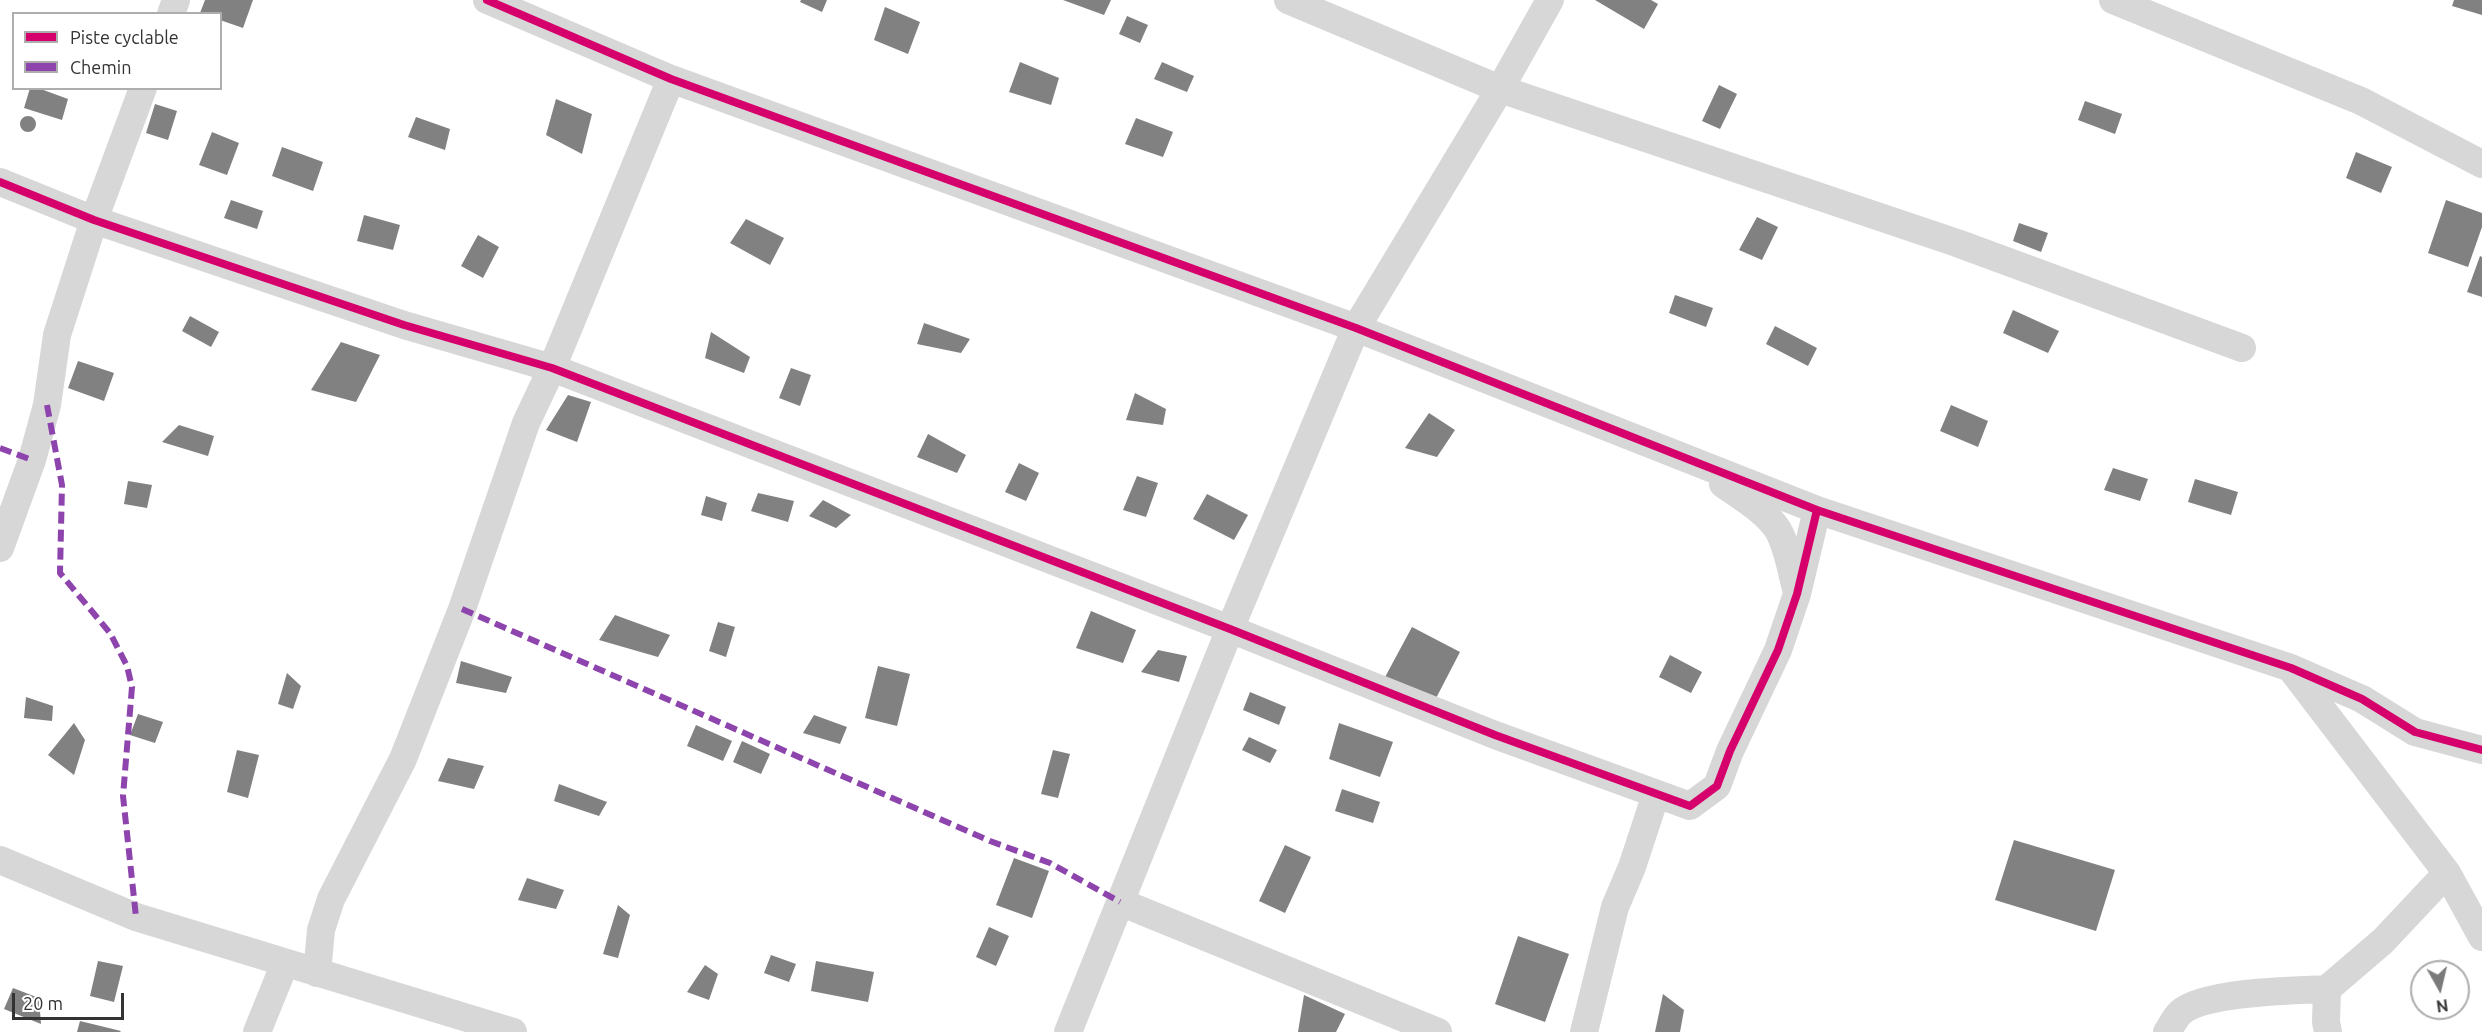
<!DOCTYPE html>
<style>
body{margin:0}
#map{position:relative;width:2482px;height:1032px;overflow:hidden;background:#fff;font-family:Ubuntu,sans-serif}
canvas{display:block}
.legend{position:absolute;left:12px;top:12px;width:210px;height:78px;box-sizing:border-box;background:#fff;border:2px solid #adadad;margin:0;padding:8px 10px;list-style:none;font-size:18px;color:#333}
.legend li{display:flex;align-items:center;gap:12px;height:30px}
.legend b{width:30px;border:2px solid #adadad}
.north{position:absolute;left:2410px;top:960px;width:60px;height:60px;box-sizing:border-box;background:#fff;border:2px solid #adadad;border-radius:50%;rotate:172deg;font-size:16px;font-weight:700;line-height:24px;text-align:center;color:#333}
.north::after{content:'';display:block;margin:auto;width:21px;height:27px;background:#7a7a7a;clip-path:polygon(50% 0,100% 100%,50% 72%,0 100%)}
.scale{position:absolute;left:12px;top:993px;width:112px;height:27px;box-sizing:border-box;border:3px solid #333;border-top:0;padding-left:8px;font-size:18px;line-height:21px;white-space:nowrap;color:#333;-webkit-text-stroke:4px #fff;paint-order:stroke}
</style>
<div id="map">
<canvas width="2482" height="1032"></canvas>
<ul class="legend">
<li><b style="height:8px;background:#d6006c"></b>Piste cyclable</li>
<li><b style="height:8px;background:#8e44ad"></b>Chemin</li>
</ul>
<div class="north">N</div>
<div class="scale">20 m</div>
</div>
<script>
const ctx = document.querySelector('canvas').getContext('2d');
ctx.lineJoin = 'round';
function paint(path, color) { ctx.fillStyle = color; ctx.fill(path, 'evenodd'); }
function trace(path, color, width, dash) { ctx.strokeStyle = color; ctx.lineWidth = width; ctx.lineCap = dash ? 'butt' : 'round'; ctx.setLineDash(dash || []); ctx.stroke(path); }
paint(new Path2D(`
 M205,0H253L243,28L220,20V14L200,13Z
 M801,0H827L822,12L800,2Z
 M1063,0H1111L1104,15Z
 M1595,0H1651L1658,4L1644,29Z
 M2454,0H2482V15L2452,6Z
 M885,7L920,22L908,54L874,40Z
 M1127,16L1148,25L1140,43L1119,34Z
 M1020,62L1059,78L1051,105L1009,92Z
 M1162,62L1194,76L1187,92L1154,79Z
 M1719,85L1737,94L1720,129L1702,121Z
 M30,88H38L68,99L62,120L24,108Z
 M556,99L592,114L582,154L546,135Z
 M2085,101L2122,114L2115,134L2078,120Z
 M155,104L177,111L168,140L146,133Z
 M20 124a8 8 0 1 1 16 0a8 8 0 1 1-16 0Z
 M416,117L450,129L445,150L408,137Z
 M1136,118L1173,132L1163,157L1125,144Z
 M212,132L239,143L227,175L199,165Z
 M282,147L323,162L313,191L272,176Z
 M2356,152L2392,167L2381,193L2346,178Z
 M231,200L263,211L257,229L224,218Z
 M2446,200L2482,213V227L2468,267L2428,253Z
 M364,215L400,225L393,250L357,241Z
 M1757,217L1778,227L1762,260L1739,250Z
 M746,219L784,238L770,265L730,243Z
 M2019,223L2048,233L2041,252L2013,241Z
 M478,235L499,247L483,278L461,266Z
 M2480,256L2482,257V297L2467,292Z
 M1675,295L1713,308L1706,327L1669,313Z
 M2013,310L2059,331L2048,353L2003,333Z
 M190,316L219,332L211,347L182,331Z
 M924,323L970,339L961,353L917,344Z
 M1775,326L1817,348L1808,366L1766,344Z
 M711,332L750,357L744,373L705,358Z
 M341,342L380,355L356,402L311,390Z
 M78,361L114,373L104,401L68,388Z
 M791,368L811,375L800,406L779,398Z
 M1135,393L1166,409L1163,425L1126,420Z
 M568,395L591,402L577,442L546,430Z
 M1951,405L1988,421L1978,447L1940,431Z
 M1429,413L1455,430L1437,457L1405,448Z
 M179,425L214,436L208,456L162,442Z
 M928,434L966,455L957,473L917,457Z
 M1019,463L1039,473L1026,501L1005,492Z
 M2113,468L2148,479L2140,501L2104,490Z
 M1137,476L1158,483L1146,517L1123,510Z
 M2195,479L2238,492L2231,515L2188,502Z
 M128,481L152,485L147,508L124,504Z
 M758,493L794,501L788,522L751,511Z
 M1207,494L1248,515L1234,540L1193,519Z
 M706,496L727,503L722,521L701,515Z
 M823,500L851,515L836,528L809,516Z
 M1091,611L1136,630L1123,663L1076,648Z
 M615,615L670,635L658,657L599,640Z
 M718,622L735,627L726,657L709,651Z
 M1412,627L1460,652L1433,704L1384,679Z
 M1158,650L1187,656L1179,682L1141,672Z
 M1670,655L1702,672L1691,693L1659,677Z
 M461,661L512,677L506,693L456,683Z
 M878,666L910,674L897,726L865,718Z
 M287,673L301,686L293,709L278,704Z
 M1250,692L1286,707L1279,725L1243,710Z
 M26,697L53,706L52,721L24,718Z
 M138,714L163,722L155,743L130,735Z
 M814,715L847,727L840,744L803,733Z
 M74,723L85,740L74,775L48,755Z
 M1339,723L1393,742L1380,777L1329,759Z
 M696,725L732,741L723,761L687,746Z
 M1249,737L1277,750L1270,763L1242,750Z
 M742,741L770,754L761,774L733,762Z
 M237,750L259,755L248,798L227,792Z
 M1053,750L1070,754L1058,798L1041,794Z
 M448,758L484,766L474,789L438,781Z
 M559,784L607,802L599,816L554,801Z
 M1342,789L1380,802L1373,823L1335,811Z
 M2014,840L2115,870L2096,931L1995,900Z
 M1285,845L1311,857L1285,913L1259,901Z
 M1014,858L1049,871L1032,918L996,905Z
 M527,878L564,890L556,909L518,900Z
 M618,905L630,915L618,958L603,954Z
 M989,927L1009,936L996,966L976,957Z
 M1518,936L1569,954L1545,1022L1495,1004Z
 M771,955L796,964L789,982L764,973Z
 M98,961L123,966L114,1002L90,996Z
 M816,961L874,972L868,1002L811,991Z
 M705,965L718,974L709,1000L687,992Z
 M13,988L39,998L41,1024L4,1009Z
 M1663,994L1684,1010L1680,1032H1655Z
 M1304,995L1345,1014L1336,1032H1298Z
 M80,1021L121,1031L120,1032H77Z`), '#818181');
trace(new Path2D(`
 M487,0L671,79L1356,328L1817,510L2291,668L2362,699L2415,732L2482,750
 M1288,0L1500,89L1957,243L2242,348
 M2113,0L2361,101L2482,164
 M171,14L176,0
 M0,182L94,220L404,325L552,368L1230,629L1495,735L1690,806L1717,786L1730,751L1778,650L1797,594L1817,510
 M1723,484C1741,497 1766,511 1778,530C1788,548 1791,570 1796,589
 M0,548L32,460L47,405L57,335L94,220L143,88
 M2292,670L2447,873L2482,937
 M0,860L136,917L513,1032
 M1120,902L1438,1032
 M317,973L321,930L331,899L403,759L462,609L526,423L552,368L671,79
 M257,1032L285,963
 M1068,1032L1230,629L1356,328L1500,89L1550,0
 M1584,1032L1615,907L1632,867L1656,794
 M2167,1032C2171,1026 2175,1018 2180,1013C2201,992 2297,990 2327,989
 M2328,1032L2326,1022L2327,989L2383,941L2447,873`), '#d7d7d7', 28);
trace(new Path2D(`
 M47,405L62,485L60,573L110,633L127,666L132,687L123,796L136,917
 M0,448L32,460
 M462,609L990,841L1050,863L1120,902`), '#8e44ad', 6, [12, 6]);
trace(new Path2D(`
 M487,0L671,79L1356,328L1817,510L2291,668L2362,699L2415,732L2482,750
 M0,182L94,220L404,325L552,368L1230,629L1495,735L1690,806L1717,786L1730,751L1778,650L1797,594L1817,510`), '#d6006c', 8);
</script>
